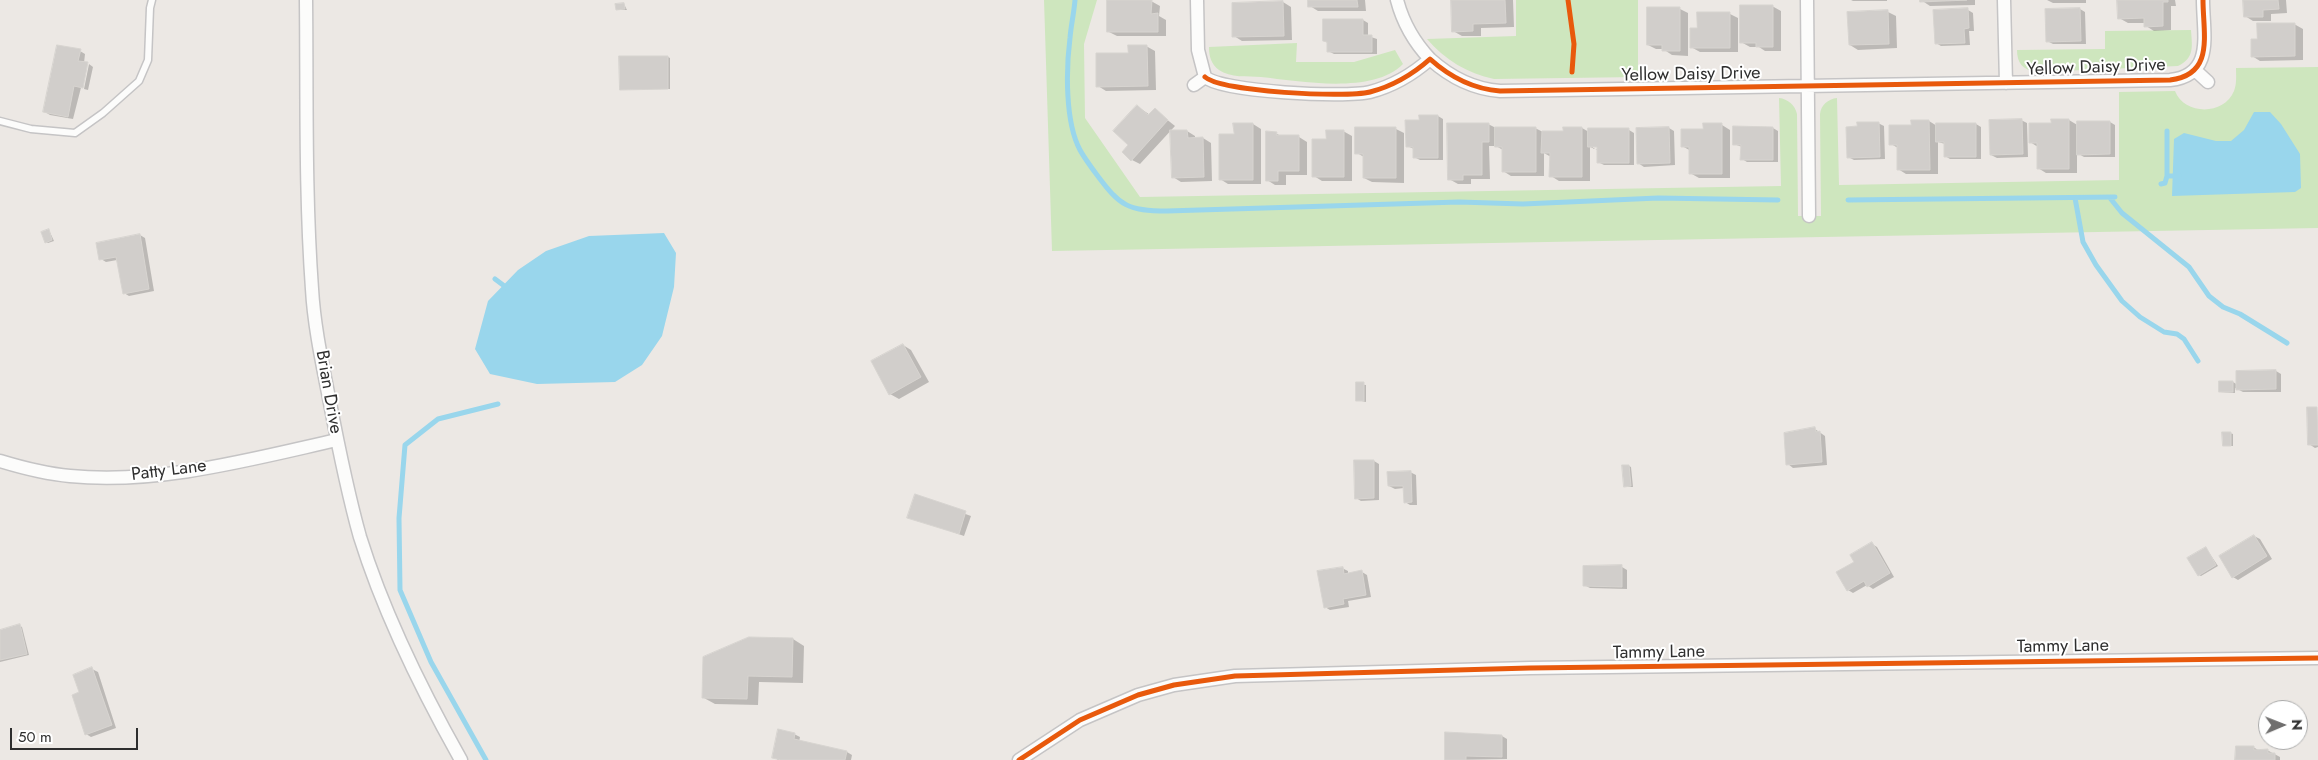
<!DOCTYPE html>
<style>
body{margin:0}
#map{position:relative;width:2318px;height:760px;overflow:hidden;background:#ece8e4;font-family:Jost,sans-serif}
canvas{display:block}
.north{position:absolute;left:2258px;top:700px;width:50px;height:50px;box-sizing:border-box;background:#fff;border:1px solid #ababab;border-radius:50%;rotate:89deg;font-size:14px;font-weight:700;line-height:20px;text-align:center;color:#2e2e2e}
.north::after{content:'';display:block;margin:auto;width:18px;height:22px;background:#706f6e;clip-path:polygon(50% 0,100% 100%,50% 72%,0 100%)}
.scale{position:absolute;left:10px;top:728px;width:128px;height:22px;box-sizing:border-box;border:2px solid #2e2e2e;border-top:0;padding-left:6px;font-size:15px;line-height:18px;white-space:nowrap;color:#2e2e2e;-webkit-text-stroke:4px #fff;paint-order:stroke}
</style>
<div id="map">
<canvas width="2318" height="760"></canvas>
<div class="north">N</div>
<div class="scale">50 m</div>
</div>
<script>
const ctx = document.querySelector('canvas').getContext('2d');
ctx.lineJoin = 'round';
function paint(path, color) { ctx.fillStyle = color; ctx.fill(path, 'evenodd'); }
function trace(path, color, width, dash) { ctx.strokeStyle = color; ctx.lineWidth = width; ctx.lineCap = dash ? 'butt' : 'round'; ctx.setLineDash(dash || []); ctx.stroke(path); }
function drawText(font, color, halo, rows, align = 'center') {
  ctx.font = font + ' Jost,sans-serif'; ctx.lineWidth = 4; ctx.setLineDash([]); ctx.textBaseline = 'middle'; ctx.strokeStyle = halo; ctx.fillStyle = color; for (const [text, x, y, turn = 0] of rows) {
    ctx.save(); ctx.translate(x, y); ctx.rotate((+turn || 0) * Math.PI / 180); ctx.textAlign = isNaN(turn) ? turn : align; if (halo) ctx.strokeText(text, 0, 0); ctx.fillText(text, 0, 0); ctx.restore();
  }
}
paint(new Path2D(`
 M1044,0H1097L1084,44L1085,118L1140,197L1781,186L1779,98C1788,99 1795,105 1797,114L1798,216H1821L1820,114C1821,105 1828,99 1837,98L1839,185L2119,180V92L2175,91C2184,115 2224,116 2234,91C2237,83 2236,76 2236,68L2318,67V228L1052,251Z
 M1516,0H1638V77L1494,79C1467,73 1445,60 1427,39L1516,36Z
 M2191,30C2192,46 2195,58 2178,66L2036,72C2023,70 2017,63 2017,50L2105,49V31Z
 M1297,43L1296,62H1354L1395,50L1403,64C1373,95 1299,81 1261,77C1248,76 1230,78 1219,70C1211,64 1209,56 1209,47Z`), '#cee6be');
paint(new Path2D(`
 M2254,112H2270L2281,124L2300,154L2301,188L2295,192L2172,196L2174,139L2184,133L2216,141H2231L2244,130Z
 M664,233L676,253L674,287L662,336L642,365L615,382L537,384L490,374L475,349L488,301L518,270L546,251L589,236Z`), '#99d6ec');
paint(new Path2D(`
 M1310,0H1365L1366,11H1318L1310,6Z
 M1453,0H1513L1514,27L1481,28V36H1462L1453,31Z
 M1851,0H1887V1H1853Z
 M1921,0H1975V5L1930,6Z
 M2047,0H2086V3H2053Z
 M2119,0H2175L2176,6H2171V30L2154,31L2146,26L2145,23H2128L2119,18Z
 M2244,0H2286L2287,13L2271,14V21H2253L2245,16Z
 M1151,1L1160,6L1159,16L1166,20V36H1117L1109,32Z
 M1283,2L1291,7L1292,40L1242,41L1234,36Z
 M624,4L627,10H617Z
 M1772,6L1781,11V51H1765L1759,47H1750L1741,42Z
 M1680,9L1688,13V56L1672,55L1663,49H1656L1648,45Z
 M2080,9L2085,12L2086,44H2053L2047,41L2046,10Z
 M1968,10L1973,13L1974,31H1969L1970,45L1941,46L1936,43Z
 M1888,12L1896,16L1897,48L1858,50L1850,45L1849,13Z
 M1698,13L1730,14L1738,18V52H1700L1691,47L1698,29Z
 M1363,20L1368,23V36L1377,39V54H1334L1328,51V43L1324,41Z
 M2294,24L2303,29V60L2260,61L2252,56L2258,40Z
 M1146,46L1155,51L1156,90L1106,91L1098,86L1129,54Z
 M80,51L85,54L84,63L87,64L73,119L50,115L45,112Z
 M668,57L670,58V89H621Z
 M89,64L93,67L88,90L84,89Z
 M1137,106L1150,115L1155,110L1175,126L1140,164L1132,160L1130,145Z
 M1438,116L1443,119V160H1420L1414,157V149L1407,146L1420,121Z
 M2021,120L2027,123L2028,157L1997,158L1991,155Z
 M2053,120H2069L2079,126V122H2110L2115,125V157H2084L2077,153V173H2046L2038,168V147L2030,142L2053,125Z
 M1913,121H1929L1937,126L1976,124L1981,127V159H1950L1945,156V144L1938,142V174H1906L1898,169V148L1891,144L1913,126Z
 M1878,123L1884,126L1885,159L1854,160L1848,157Z
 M1253,124L1261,129V184H1228L1220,179L1235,135Z
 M1488,124L1496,128H1535L1543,132L1565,133L1582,128L1589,132L1629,130L1634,133V165H1604L1598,162V150L1590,147V181H1559L1551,176V157L1544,153V176H1511L1503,171V150L1496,146H1489L1490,179H1471V184H1458L1449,179ZM1593,146H1603V149H1593Z
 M1722,125L1730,130V178H1699L1690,173L1691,151L1682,146L1705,131Z
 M1734,127L1773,128L1778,131V162H1747L1742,159V147L1734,144Z
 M1669,128L1674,131L1675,165L1644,167L1638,163Z
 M1396,129L1404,133V183L1372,182L1364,178V157L1357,153Z
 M1187,131L1195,136V139L1203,138L1211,143L1212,181L1181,182L1173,177Z
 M1343,131L1352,136V181H1322L1314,176L1328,140Z
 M1276,133L1282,137H1299L1307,142V175H1286V185H1275L1267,180Z
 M49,230L54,241L48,243L46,242Z
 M140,235L145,238L154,291L129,296L124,293L117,260L106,262L101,259Z
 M903,345L911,350L929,382L899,399L890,394Z
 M2276,371L2281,374V392H2243L2235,388V393L2220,392L2233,382L2238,385Z
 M1357,384L1366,385V402L1357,400Z
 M2317,409L2318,447L2315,448L2309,444Z
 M1815,429L1825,436L1827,465L1793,468L1788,464Z
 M2230,433L2233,434V446H2226L2224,445Z
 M1374,461L1379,464V500L1361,501L1356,498Z
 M1629,466L1631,467L1633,487H1627L1625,486Z
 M1410,472L1416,475L1417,505H1410L1405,502L1404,488L1395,489L1389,486Z
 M916,496L971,516L964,536L909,517Z
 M2254,536L2260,539L2272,559L2238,580L2233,577Z
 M1872,544L1877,547L1894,577L1873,589L1867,585L1853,593L1848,590L1855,562Z
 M2206,548L2218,566L2201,576L2199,575Z
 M1622,567L1627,570V589L1590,588L1584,585Z
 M1342,568L1348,571V574L1362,572L1367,575L1371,597L1348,601L1349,607L1330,610L1325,607Z
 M20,626L22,627L29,655L0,662V631Z
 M793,639L804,646L803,683L759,682L758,705L715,704L704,698Z
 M92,669L98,672L116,728L91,737L86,734L76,707Z
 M794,734L800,737L799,742L847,752L852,755L851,760H778L774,757Z
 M1502,736L1507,739V759L1446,760Z
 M2253,747L2260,751L2267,750L2280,757V760H2238Z`), '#0003');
trace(new Path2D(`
 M1075,0C1074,13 1071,25 1070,38C1066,69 1065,122 1080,150C1085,159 1091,167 1097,175C1120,206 1128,211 1167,211L1459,202L1523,204L1658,198L1778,200
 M2167,131V176H2179
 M2161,184L2165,183L2167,176
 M2075,198L2083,242L2096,265L2122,301L2140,317L2164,332L2177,334L2184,339L2198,361
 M2110,198L2122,213L2189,267L2209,296L2223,307L2240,314L2287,343
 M1848,200L2115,197
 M495,279L507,288
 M486,760L431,662L400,590L399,518L405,445L438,419L498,404`), '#99d6ec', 5);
const building = new Path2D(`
 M1107,0H1152L1151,14L1158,13V32H1107Z
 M1308,0H1357L1358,7H1308Z
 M1451,0H1505L1506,23L1473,24V31L1452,32Z
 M1920,0H1967L1920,2Z
 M2117,0H2168V2H2163V26L2144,27V18L2118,19Z
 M2243,0H2278L2279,9L2263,10V17H2244Z
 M1283,1L1284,36L1232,37V3Z
 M624,3L625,9L616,10L615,4Z
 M1740,5H1773V47H1756V43H1740Z
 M1647,7H1680V51H1662V45H1647Z
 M1968,8L1969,28L1964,29L1965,43L1935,44L1933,10Z
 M2080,8L2081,41L2046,42L2045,9Z
 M1888,10L1889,44L1849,45L1847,12Z
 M1697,12H1730V48H1690V28H1697Z
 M1323,19H1363V35H1372V52H1327V42L1323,41Z
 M2257,23H2295V56L2251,57V39H2257Z
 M57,45L81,49L78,61L88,62L83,88L74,86L68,117L43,112Z
 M1128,45H1147L1148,86L1096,87V53H1128Z
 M619,56H668V89L620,90Z
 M1137,105L1148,115L1155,108L1168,120L1131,161L1122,152L1128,145L1113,131Z
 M1419,115H1438V158H1413V147H1406L1405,120H1419Z
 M2022,119L2023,154L1990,155L1989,120Z
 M2051,119H2069V169H2037V143H2029V123H2051Z
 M1911,120H1929L1930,170H1897V145H1889V125H1911Z
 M2077,121H2110V154L2077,155Z
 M1857,122H1879L1880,157L1847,158L1846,127L1857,126Z
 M1233,123H1253V180H1219V134H1234Z
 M1447,123H1489V142H1482V175H1463V180H1448Z
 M1703,123H1722V174H1689V147H1681V129H1703Z
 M1936,123H1976V157H1944V142H1936Z
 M1733,126L1773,127V160H1740L1741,145H1733Z
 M1355,127H1396V178H1363V154H1355Z
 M1495,127H1536V172H1502V147H1495Z
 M1563,127H1582V177H1549L1550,153H1541L1542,131H1563Z
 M1669,127L1670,163L1637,164L1636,128Z
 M1588,128H1629V163H1597V147H1588Z
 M1170,130H1187L1188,138L1203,137L1204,177L1172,178Z
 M1326,130H1344V177H1312V139H1326Z
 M1266,131L1277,132L1276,135H1299V171H1278V181H1266Z
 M49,229L52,240L45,243L41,232Z
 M140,234L149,289L123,294L116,257L99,260L96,243Z
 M903,344L921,377L889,395L871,361Z
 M2276,370V389L2236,390V371Z
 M2219,381H2233V392H2219Z
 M1356,382H1364V401H1356Z
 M2307,407H2317L2318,445H2308Z
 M1815,427L1816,432L1820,431L1822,462L1786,465L1784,433Z
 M2222,432H2231V446H2223Z
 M1354,460H1374V498L1355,499Z
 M1622,465H1629L1631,486L1624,487Z
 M1411,471L1412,502L1404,503L1403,486H1388L1387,472Z
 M915,494L966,511L959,534L907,518Z
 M2254,535L2267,556L2232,578L2219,556Z
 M1872,542L1890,573L1867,587L1864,581L1847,591L1836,572L1854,562L1850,555Z
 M2206,547L2216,565L2198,576L2187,558Z
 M1622,565V587L1583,586V566Z
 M1343,567L1344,574L1362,570L1366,595L1343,599L1344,604L1324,608L1317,571Z
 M20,624L27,654L0,660V630Z
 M749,637L793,638L792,677L748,676L747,699L702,698L703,657Z
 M92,667L112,725L85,735L72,695L79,692L73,675Z
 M778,729L795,733L794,739L847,751L845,760H782L772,758Z
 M1445,732L1502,735V757L1466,756V760H1445Z
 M2236,746H2254V750L2268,749V753H2275V760H2235Z`);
paint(building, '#d1cecb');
trace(building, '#d7d4d0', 1);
const service = new Path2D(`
 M0,121L31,129L75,133L103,113L139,81L148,60L150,8L152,0`);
const minor = new Path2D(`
 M306,0C307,96 305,193 312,289C314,325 322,362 329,398C338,445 347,491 360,537C384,614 421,689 461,760
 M1197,0L1198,50L1205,77
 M1397,0C1403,23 1414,42 1430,59
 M1807,0L1809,216
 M2004,0L2006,83
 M2196,71L2208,82
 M1205,77C1222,92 1345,98 1370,92C1393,86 1412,75 1430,59C1450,77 1473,89 1500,91L2170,80C2215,75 2203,34 2203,0
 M1194,85L1205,77
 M0,461C23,468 47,474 70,476C157,485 252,459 337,440
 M1019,760L1080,720L1138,695L1174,685L1235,676L1530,668L2318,658`);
trace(service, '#c5c4c5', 9);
trace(minor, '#c5c4c5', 15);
trace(service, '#fcfcfb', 6);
trace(minor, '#fcfcfb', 12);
trace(new Path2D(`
 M1568,0L1574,44L1572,72
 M1205,77C1222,92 1345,98 1370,92C1393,86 1412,75 1430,59C1450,77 1473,89 1500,91L2170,80C2215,75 2203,34 2203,0
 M1019,760L1080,720L1138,695L1174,685L1235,676L1530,668L2318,658`), '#e8590c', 5);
drawText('18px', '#2e2e2e', '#fff', [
 ["Yellow Daisy Drive",2096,68,-2],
 ["Yellow Daisy Drive",1691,75,-1],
 ["Brian Drive",328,392,80],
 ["Patty Lane",169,471,-7],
 ["Tammy Lane",2063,647,-1],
 ["Tammy Lane",1659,653,-1]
]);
</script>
